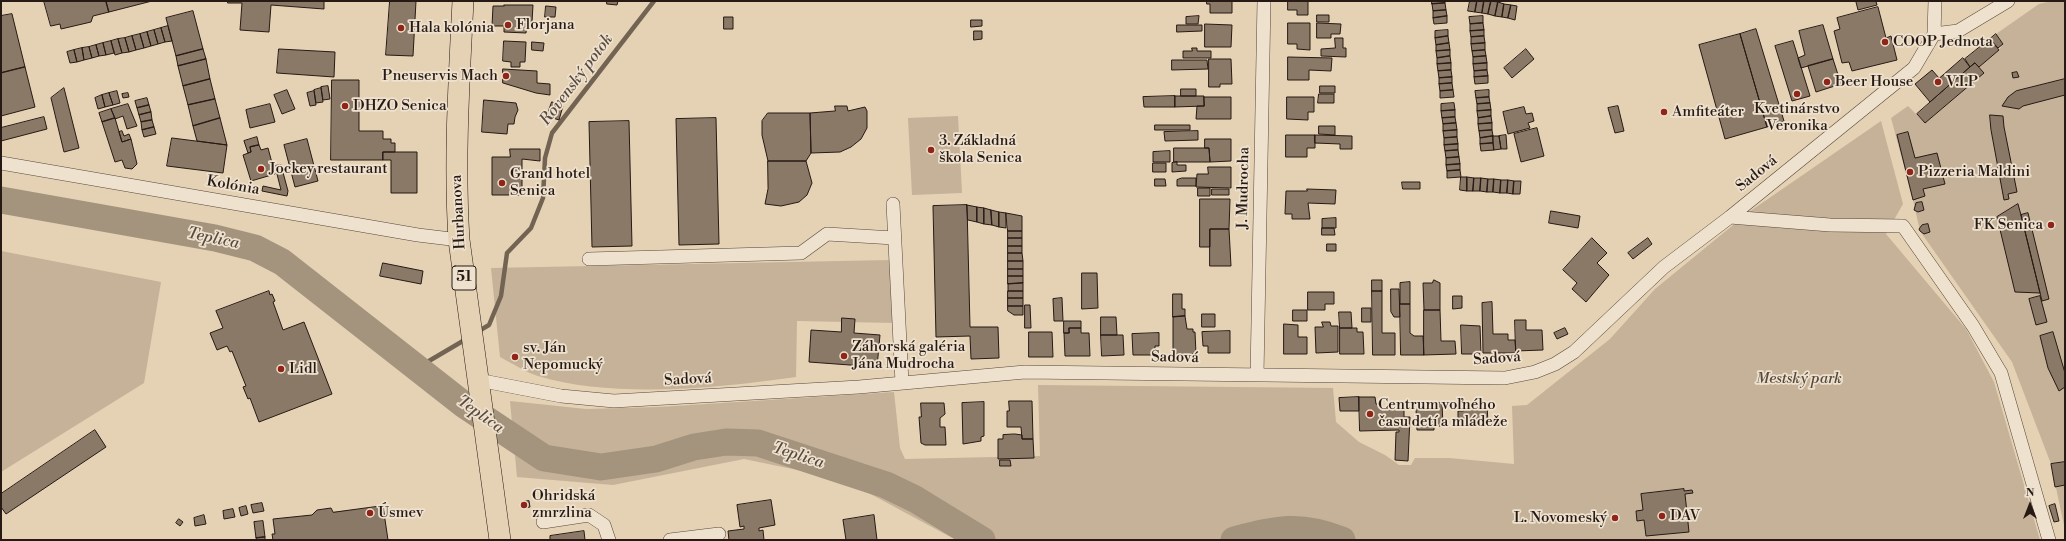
<!DOCTYPE html>
<meta charset="utf-8">
<style>
body{margin:0}
#map{position:relative;width:2066px;height:541px;overflow:hidden;background:#e5d1b3;font-family:"Libre Bodoni",serif}
canvas{display:block}
.frame{position:absolute;inset:0;border:2px solid #271a15;pointer-events:none}
.north{position:absolute;left:2010px;top:485px;width:40px;height:40px;-webkit-text-stroke:3px #eee1ce;paint-order:stroke;rotate:0deg;font-size:11px;font-weight:700;line-height:16px;text-align:center;color:#271a15}
.north::after{content:'';display:block;margin:auto;width:14px;height:18px;background:#271a15;clip-path:polygon(50% 0,100% 100%,50% 72%,0 100%)}
</style>
<div id="map">
<canvas width="2066" height="541"></canvas>
<div class="frame"></div>
<div class="north">N</div>
</div>
<script>
const ctx = document.querySelector('canvas').getContext('2d');
ctx.lineJoin = 'round';
function paint(path, color) { ctx.fillStyle = color; ctx.fill(path, 'evenodd'); }
function trace(path, color, width, dash) { ctx.strokeStyle = color; ctx.lineWidth = width; ctx.lineCap = dash ? 'butt' : 'round'; ctx.setLineDash(dash || []); ctx.stroke(path); }
function drawText(font, color, halo, rows, align = 'center') {
  ctx.font = font + ' "Libre Bodoni",serif'; ctx.lineWidth = 3.5; ctx.setLineDash([]); ctx.textBaseline = 'middle'; ctx.strokeStyle = halo; ctx.fillStyle = color; for (const [text, x, y, turn = 0] of rows) {
    ctx.save(); ctx.translate(x, y); ctx.rotate((+turn || 0) * Math.PI / 180); ctx.textAlign = isNaN(turn) ? turn : align; if (halo) ctx.strokeText(text, 0, 0); ctx.fillText(text, 0, 0); ctx.restore();
  }
}
paint(new Path2D(`
 M2052,1H2065V530L2051,464L2012,362L1920,231L1913,200L1891,118L1908,106L1925,123L1983,74L1979,67L1999,50L2003,44L1996,34L2039,4Z
 M958,116L962,193L912,195L908,118Z
 M1881,121L1903,204L1886,234L1966,329L1994,382L2040,540H956L865,491L812,473L744,459L613,485L517,477L510,401L586,409L659,407L894,392L900,448L905,459L1040,456L1038,385L1333,388L1336,422L1359,442L1385,455L1399,465H1411L1415,458H1449L1514,464L1512,406L1527,405L1610,339L1655,289L1749,212Z
 M1,251L161,282L144,383L1,472Z
 M890,260L896,323L797,321L796,377C719,388 614,399 538,376C525,372 512,363 500,357L491,268Z`), '#c5b298');
trace(new Path2D(`
 M477,332L489,325L501,296L507,253L531,228L543,198L545,158L552,133L654,1
 M417,368L468,338`), '#726353', 4.5);
trace(new Path2D(`
 M1,200L215,238L255,248L282,262L463,404L544,458L601,467L656,459L694,447L726,442L758,443L886,485L915,499L982,540
 M1234,540C1277,529 1299,523 1342,540`), '#a4937d', 27);
const building = new Path2D(`
 M44,1H106L109,12L93,16L91,22L61,29L60,24L51,26Z
 M106,1H152L109,12Z
 M228,1H324V9L271,5L269,32L240,30L242,3H228Z
 M390,1H416L413,56L386,55Z
 M607,1H618L617,5L607,4Z
 M1207,1H1232V13H1210V4H1207Z
 M1288,1H1308V15H1297V10H1288Z
 M1432,1H1445V3L1432,4Z
 M1470,1H1477L1475,12L1468,11Z
 M1477,1H1484L1482,13L1475,12Z
 M1484,1H1491L1488,14L1482,13Z
 M1491,1L1498,2L1495,16L1488,14Z
 M1859,1H1876L1877,5L1858,10L1856,2Z
 M1498,2L1504,4L1502,17L1495,16Z
 M1445,3L1446,10L1433,11L1432,4Z
 M1504,4L1511,5L1508,18L1502,17Z
 M504,5H533L532,22H527L526,33L504,32V26H492L493,6H504Z
 M1511,5L1517,6L1515,20L1508,18Z
 M546,6L556,7L555,17H545Z
 M1878,7L1886,38L1891,36L1897,60L1852,71L1849,62L1842,63L1834,31L1840,29L1837,18Z
 M1446,10L1447,16L1433,18V11Z
 M193,11L203,49L176,56L166,18Z
 M12,14L25,67L1,73V16Z
 M1317,15H1329V22H1317Z
 M1199,16L1198,24H1186V17Z
 M1447,16V23L1434,24L1433,18Z
 M1483,16V23L1470,24L1469,17Z
 M724,17H733V29H724Z
 M971,20H982V26L971,27Z
 M1288,23H1310V50L1297,49V44H1288Z
 M1317,23L1341,24L1340,34H1331V38H1317Z
 M1483,23L1484,30L1470,31V24Z
 M1205,24L1232,25L1231,47H1205Z
 M1177,25H1202V31L1177,32Z
 M1823,25L1833,59L1801,68L1798,58L1805,55L1799,31Z
 M168,26L172,41L165,42L161,28Z
 M161,28L165,42L158,44L154,30Z
 M1756,29L1784,121L1767,127L1740,34Z
 M154,30L158,44L151,46L147,32Z
 M1448,30V36L1435,38V31Z
 M1484,30V36L1471,37L1470,31Z
 M974,31H982V39L974,40Z
 M147,32L151,46L144,48L140,34Z
 M140,34L144,48L136,50L132,36Z
 M1740,34L1767,127L1725,139L1699,45Z
 M1996,34L2003,44L1998,48L1990,39Z
 M132,36L136,50L129,52L125,38Z
 M1448,36L1449,43L1436,45L1435,38Z
 M1484,36L1485,43L1471,44V37Z
 M125,38L129,52L122,53L118,39Z
 M1335,38H1343V48H1346V57L1321,56V49L1335,48Z
 M118,39L122,53L115,55L111,41Z
 M1990,39L1999,50L1979,67L1975,63L1970,67L1965,59Z
 M111,41L114,53L106,55L103,43Z
 M504,41L526,42L525,62H520V67H511V62L503,61Z
 M1793,41L1810,96L1792,101L1775,46Z
 M532,42L544,43L543,51L532,50Z
 M103,43L106,55L99,56L96,45Z
 M1449,43L1450,50L1436,51V45Z
 M1485,43V50L1472,51L1471,44Z
 M96,45L99,56L92,58L89,47Z
 M89,47L92,58L84,60L82,48Z
 M82,48L84,60L77,62L74,50Z
 M1192,48H1197V51H1211V58H1183V51H1192Z
 M203,49L206,59L178,66L176,56Z
 M279,49L335,52L334,77L277,73Z
 M1526,49L1534,59L1512,78L1504,68Z
 M74,50L77,62L70,63L67,52Z
 M1450,50V56L1437,58L1436,51Z
 M1485,50L1486,56L1473,57L1472,51Z
 M1450,56L1451,63L1437,64V58Z
 M1486,56L1487,63L1473,64V57Z
 M1288,57L1332,58L1331,71L1309,70V80H1288Z
 M1963,58L1970,67L1930,102L1915,84L1932,70L1939,78Z
 M206,59L210,79L183,86L178,66Z
 M1209,59H1231L1232,84H1220V87H1209Z
 M1833,59L1841,84L1816,92L1808,66Z
 M1172,60H1207L1208,69L1172,70Z
 M1451,63V70L1438,71L1437,64Z
 M1487,63V70L1474,71L1473,64Z
 M1975,63L1984,73L1925,123L1917,114Z
 M25,67L35,107L1,116V73Z
 M503,69L537,71V83L550,84V95L536,93L503,83Z
 M1451,70L1452,77L1439,78L1438,71Z
 M1487,70L1488,76L1474,77V71Z
 M2017,72L2019,77L2013,78L2012,73Z
 M1488,76V83L1475,84L1474,77Z
 M1452,77V83L1439,84V78Z
 M210,79L215,99L188,105L183,86Z
 M2065,79V95L2023,106L2019,109L2002,106L2008,97L2016,91Z
 M332,80H359V131H383V139H391V143H395V152H383V160H331Z
 M1452,83L1453,90L1440,91L1439,84Z
 M328,86L330,99L323,100L321,87Z
 M1320,86H1335V93H1320Z
 M64,88L79,148L64,152L51,98Z
 M321,88L323,102L316,103L314,90Z
 M1181,89H1196V96H1181Z
 M287,90L295,109L282,114L274,95Z
 M1453,90L1454,97L1440,98V91Z
 M1489,90V97L1476,98L1475,91Z
 M117,91L120,103L113,105L109,93Z
 M314,91L316,105L310,106L307,93Z
 M109,93L113,105L105,107L102,95Z
 M128,93L129,97L123,98L122,94Z
 M1319,94H1334V103H1318Z
 M102,95L105,107L98,109L95,98Z
 M1175,96H1204V106L1175,107Z
 M1175,96V107H1144L1143,97Z
 M1204,97H1231V119H1196L1197,106H1204Z
 M1287,97H1314V112H1308V120L1287,119Z
 M1489,97L1490,103L1477,104L1476,98Z
 M147,98L149,105L137,108L135,101Z
 M215,99L220,118L193,126L188,105Z
 M484,100L516,103L518,110L515,117L514,124H508L507,134L482,132Z
 M552,102L563,106L559,120L547,116Z
 M1454,103L1455,110L1441,111V104Z
 M1490,103L1491,110L1477,111V104Z
 M128,104L137,126L127,129L123,116L115,119L111,109Z
 M270,104L275,122L250,128L246,110Z
 M149,105L151,112L139,115L137,108Z
 M835,106H847L848,111L865,107L867,111V128L861,139L851,147L840,152L811,153L810,113L835,111Z
 M1618,106L1624,131L1615,133L1608,108Z
 M1524,107L1526,114L1532,113L1534,121L1528,123L1530,128L1508,134L1503,112Z
 M111,109L115,118L102,122L99,113Z
 M1455,110V117L1442,118L1441,111Z
 M1491,110V116L1478,118L1477,111Z
 M151,112L152,120L141,122L139,115Z
 M768,113H810L811,153L806,161H768L762,135V121Z
 M1990,115L2003,116L2004,127L2017,192L2008,194L2009,199L2004,200L1991,130Z
 M1491,116L1492,123L1478,124V118Z
 M44,117L47,129L1,141V128Z
 M1455,117L1456,123L1443,124L1442,118Z
 M115,118L122,142L131,139L137,164L132,169L125,168L122,160L115,162L102,122Z
 M220,118L227,145L197,141L193,126Z
 M716,118L719,244L679,245L676,119Z
 M152,120L154,127L142,130L141,122Z
 M629,121L632,246L592,247L589,122Z
 M1456,123L1457,130L1443,131V124Z
 M1492,123V130L1479,131L1478,124Z
 M1155,125H1190V130H1155Z
 M1319,126H1335V135L1319,134Z
 M154,127L156,134L144,137L142,130Z
 M1537,128L1544,156L1521,162L1514,134Z
 M1457,130V137L1444,138L1443,131Z
 M1492,130L1493,136L1480,138L1479,131Z
 M122,131L124,136L129,134L131,139L122,142L119,132Z
 M1198,131V140L1165,141L1164,132Z
 M1908,132L1915,158L1937,153L1945,184L1923,189L1925,196L1913,200L1897,135Z
 M1286,135H1315V148H1307V157H1286Z
 M1315,135L1352,136V149H1340V144L1315,143Z
 M1506,135L1507,149H1501L1499,136Z
 M1493,136V143L1480,144V138Z
 M1493,136H1499L1501,149L1494,150Z
 M257,137L259,145L250,147L251,152L248,153L244,141Z
 M1457,137L1458,144L1444,145V138Z
 M172,138L227,145L223,173L167,166Z
 M307,139L318,181L295,187L284,145Z
 M1205,139H1231V161L1210,162L1209,148H1205Z
 M1493,143L1494,150L1481,151L1480,144Z
 M1458,144V150L1445,151L1444,145Z
 M259,145L261,150L268,148L275,174L251,181L243,155L251,152L250,147Z
 M1174,148H1209L1210,162H1174Z
 M510,149H540V161L522,159V195H492V157H510Z
 M1458,150L1459,157L1446,158L1445,151Z
 M1170,151V162H1153V152Z
 M383,152H417V193H391V160H383Z
 M1459,157L1460,164L1446,165V158Z
 M768,161H806L812,183L807,195L799,202L781,206L765,204L768,189Z
 M1177,162V165H1186V171L1172,172V163Z
 M1153,163H1166V172H1153Z
 M1460,164V170L1447,171L1446,165Z
 M281,165L288,191L287,196L262,191L263,186L281,190L275,166Z
 M1208,167H1231V188L1196,187L1197,174H1208Z
 M1460,170L1461,177L1447,178V171Z
 M1461,177H1467V191L1460,190Z
 M1467,177L1474,178L1473,191H1467Z
 M1182,178H1196V186H1177V180Z
 M1474,178H1481L1480,191H1473Z
 M1481,178L1488,179L1487,192L1480,191Z
 M1155,179H1165L1166,186H1155Z
 M1488,179H1494L1493,192H1487Z
 M1494,179L1501,180L1500,193L1493,192Z
 M1501,180H1508L1507,193H1500Z
 M1508,180L1514,181L1513,194L1507,193Z
 M1514,181H1521L1520,194H1513Z
 M1402,182H1420V189H1403Z
 M1198,188H1210V196H1198Z
 M1212,189H1229V195H1212Z
 M1307,189L1336,190L1335,204L1308,203L1310,219H1292V214H1285L1286,191H1307Z
 M1200,199H1230L1229,229H1210V247H1200Z
 M1922,202L1924,210L1918,212L1914,210L1916,203Z
 M2018,204L2021,215L2040,293L2015,292L1997,217Z
 M967,205L977,207V222L968,220Z
 M967,205L970,327H998L999,358L971,359L970,336L936,337L933,206Z
 M977,207L984,208V224L977,222Z
 M984,208L991,210L992,225L984,224Z
 M991,210L999,212V227L992,225Z
 M1551,211L1580,216L1578,228L1549,223Z
 M999,212L1006,213V228L999,227Z
 M1006,213L1022,216V231H1008Z
 M2028,213L2049,299L2042,301L2021,215Z
 M1336,218V228H1322V219Z
 M1928,224L1930,232L1924,234L1920,231L1919,229L1922,225Z
 M1322,228H1334L1335,235H1322Z
 M1210,229H1229L1231,266H1210Z
 M1008,231H1022V238H1008Z
 M1008,238H1022V246H1008Z
 M1592,238L1607,253L1597,263L1609,275L1586,302L1572,289L1577,283L1563,270Z
 M1648,238L1652,244L1633,259L1628,253Z
 M1327,244H1336V251H1327Z
 M1008,246H1022V253H1008Z
 M1008,253H1022L1023,261H1008Z
 M1008,261H1023V269H1008Z
 M383,263L423,271L421,284L380,276Z
 M1008,269H1023V276H1008Z
 M1082,273H1097L1098,308L1082,309Z
 M1008,276H1023V283L1008,284Z
 M1372,280H1382V291H1372Z
 M1434,280L1440,283V310H1424L1423,283H1432Z
 M1410,282V304H1400V283Z
 M1023,283V291H1008V284Z
 M1391,289H1399L1400,317H1394L1391,312Z
 M269,291L270,295L272,294L275,301L273,302L283,330L304,322L332,394L259,422L250,398L248,399L243,387L246,386L232,351L230,352L227,346L217,350L210,333L223,328L216,311Z
 M1008,291H1023V298H1008Z
 M1372,291H1382V333H1395V355H1373Z
 M1308,292H1334V304H1325V310H1308Z
 M1173,294H1182V309H1185V316L1173,317Z
 M1453,296H1462V308L1453,309Z
 M2040,296L2047,322L2036,325L2029,299Z
 M1008,298H1023V306H1008Z
 M1062,298L1063,321H1054L1053,299Z
 M1492,302L1493,334H1508V340H1515L1516,353H1483L1482,303Z
 M1400,304H1410V333L1414,336H1423L1424,355H1401Z
 M1025,305H1030L1031,328H1025Z
 M1008,306H1023V315H1014L1008,311Z
 M1362,308H1371V322H1362Z
 M1293,310H1307V321H1293Z
 M1424,310H1440L1441,341H1455L1456,354L1424,355Z
 M1339,312H1351L1352,328H1340Z
 M1202,314H1215V327H1202Z
 M1185,316L1187,329H1193V332H1195L1196,354H1173V317Z
 M1101,317H1116L1117,335H1101Z
 M842,318L855,319L854,333L880,335L877,367L809,362L811,330L841,332Z
 M1515,320H1526V330H1542L1543,350L1516,351Z
 M1064,321H1081V328H1069V333H1064Z
 M1322,322H1330L1331,326H1338V352L1316,353L1315,327H1323Z
 M1284,324L1298,325V337H1307V354H1284Z
 M1461,325L1480,326L1481,354H1462Z
 M1069,328H1081V333H1089L1090,356H1065L1064,333H1069Z
 M1340,328H1357V332H1363L1364,354H1340Z
 M1565,328L1568,334L1557,339L1554,333Z
 M1230,331V353H1208V346H1203L1202,332Z
 M1029,332H1052L1053,357H1029Z
 M2053,332L2065,373V387L2059,391L2048,368L2040,336Z
 M1159,333V346H1155V355H1133L1132,334Z
 M1101,335H1123L1124,355L1102,356Z
 M1359,397H1375L1376,404H1382V409L1404,408V417H1410L1408,461L1395,460L1396,432H1399V430L1360,431Z
 M1359,397V411H1340L1339,398Z
 M1009,401H1032L1033,439H1022L1021,427H1007V411H1009Z
 M984,402V436L981,437V441L963,444L962,403Z
 M921,403H944L945,414L940,418V427H945L946,445H925L921,443L919,417H921Z
 M1442,403L1443,426H1434V430H1417L1416,409H1420V404Z
 M1463,403H1487L1488,425L1458,426V411H1463Z
 M95,430L106,447L6,514L1,507V494Z
 M1015,434L1022,435V439H1033L1034,458L998,459V439H1003V435Z
 M1000,460H1010L1011,466H1000Z
 M2065,462V485L2055,487L2051,464Z
 M1684,489V491L1692,490L1693,493L1685,494L1689,532L1646,536L1644,520L1637,521L1636,511L1643,510L1641,494Z
 M771,500L775,525L759,528V531L763,530L764,540H729L728,531L744,529V526L740,527L737,505Z
 M529,501L530,507L523,508L522,502Z
 M262,503L264,511L253,513L251,505Z
 M2055,504L2059,521L2054,522L2049,506Z
 M246,506L248,514L241,516L239,508Z
 M383,506L388,540H273L272,534H275L273,519L312,515L317,510L331,508L333,512Z
 M233,509L235,517L224,519L223,511Z
 M204,515L206,524L195,526L194,518Z
 M874,515L877,540H846L843,520Z
 M179,519L183,522L180,526L176,523Z
 M263,521L265,537L256,538L254,522Z
 M584,531L585,540H550V536Z
 M265,537V540H257L256,538Z`);
paint(building, '#8a7967');
trace(building, '#271a15', 1);
const minor = new Path2D(`
 M1934,34L1958,31L2008,1
 M1,163L418,235L459,240
 M893,204L902,383
 M1730,217L1830,225L1903,226L1973,326L2001,373L2049,540
 M589,259L801,253L827,234L894,238
 M1257,375L1264,1
 M478,380L561,396L614,401L859,387L1025,372L1505,378L1535,372L1555,364L1574,352L1664,267L1730,217L1914,68L1934,34L1935,1
 M543,522L589,515L604,525L609,540
 M670,540L719,534`);
const primary = new Path2D(`
 M463,1C459,81 454,160 459,240L500,540`);
trace(minor, '#56483c', 14);
trace(primary, '#271a15', 22);
trace(minor, '#eee1ce', 13);
trace(primary, '#e5d1b3', 21);
for (const [x, y, r, color] of [
 [508,25,4,"#8f2418"],
 [401,28,4,"#8f2418"],
 [1885,42,4,"#8f2418"],
 [506,76,4,"#8f2418"],
 [1827,82,4,"#8f2418"],
 [1938,82,4,"#8f2418"],
 [1797,94,4,"#8f2418"],
 [345,106,4,"#8f2418"],
 [1664,112,4,"#8f2418"],
 [931,150,4,"#8f2418"],
 [261,169,4,"#8f2418"],
 [1910,172,4,"#8f2418"],
 [502,183,4,"#8f2418"],
 [2051,225,4,"#8f2418"],
 [844,356,4,"#8f2418"],
 [515,357,4,"#8f2418"],
 [281,369,4,"#8f2418"],
 [1370,414,4,"#8f2418"],
 [524,505,4,"#8f2418"],
 [370,513,4,"#8f2418"],
 [1662,516,4,"#8f2418"],
 [1615,518,4,"#8f2418"]
]) { const dot = new Path2D(); dot.arc(x, y, r, 0, 2 * Math.PI); ctx.fillStyle = color; ctx.fill(dot); trace(dot, '#eee1ce', 1.5); }
for (const [x, y, w] of [
 [464,278,24]
]) { const box = new Path2D(); box.roundRect(x - w / 2, y - 12, w, 24, 3); ctx.fillStyle = '#eee1ce'; ctx.fill(box); trace(box, '#271a15', 1); }
drawText('bold 14px', '#271a15', null, [
 ["51",464,278]
]);
drawText('15px', '#271a15', '#eee1ce', [
 ["Florjana",516,25],
 ["Hala kolónia",409,28],
 ["COOP Jednota",1893,42],
 ["Pneuservis Mach",498,76,"right"],
 ["Beer House",1835,82],
 ["V.I.P",1946,82],
 ["DHZO Senica",353,106],
 ["Kvetinárstvo",1797,109,"center"],
 ["Veronika",1797,126,"center"],
 ["Amfiteáter",1672,112],
 ["3. Základná",939,141],
 ["škola Senica",939,158],
 ["Jockey restaurant",269,169],
 ["Pizzeria Maldini",1918,172],
 ["Grand hotel",510,174],
 ["Senica",510,191],
 ["FK Senica",2043,225,"right"],
 ["Záhorská galéria",852,347],
 ["Jána Mudrocha",852,364],
 ["sv. Ján",523,348],
 ["Nepomucký",523,365],
 ["Lidl",289,369],
 ["Centrum voľného",1378,405],
 ["času detí a mládeže",1378,422],
 ["Ohridská",532,496],
 ["zmrzlina",532,513],
 ["Úsmev",378,513],
 ["DAV",1670,516],
 ["L. Novomeský",1607,518,"right"]
], 'left');
drawText('15px', '#271a15', '#eee1ce', [
 ["Sadová",1757,174,-39],
 ["Kolónia",233,186,10],
 ["J. Mudrocha",1244,188,-89],
 ["Hurbanova",459,212,-93],
 ["Sadová",1175,358,1],
 ["Sadová",1497,359,-4],
 ["Sadová",688,380,-3]
]);
drawText('italic 15px', '#56483c', '#eee1ce', [
 ["Mestský park",1799,379]
]);
drawText('italic 16px', '#594a3f', '#eee1ce', [
 ["Rovenský potok",577,80,-53],
 ["Teplica",213,239,12],
 ["Teplica",480,415,35],
 ["Teplica",798,456,18]
]);
</script>
